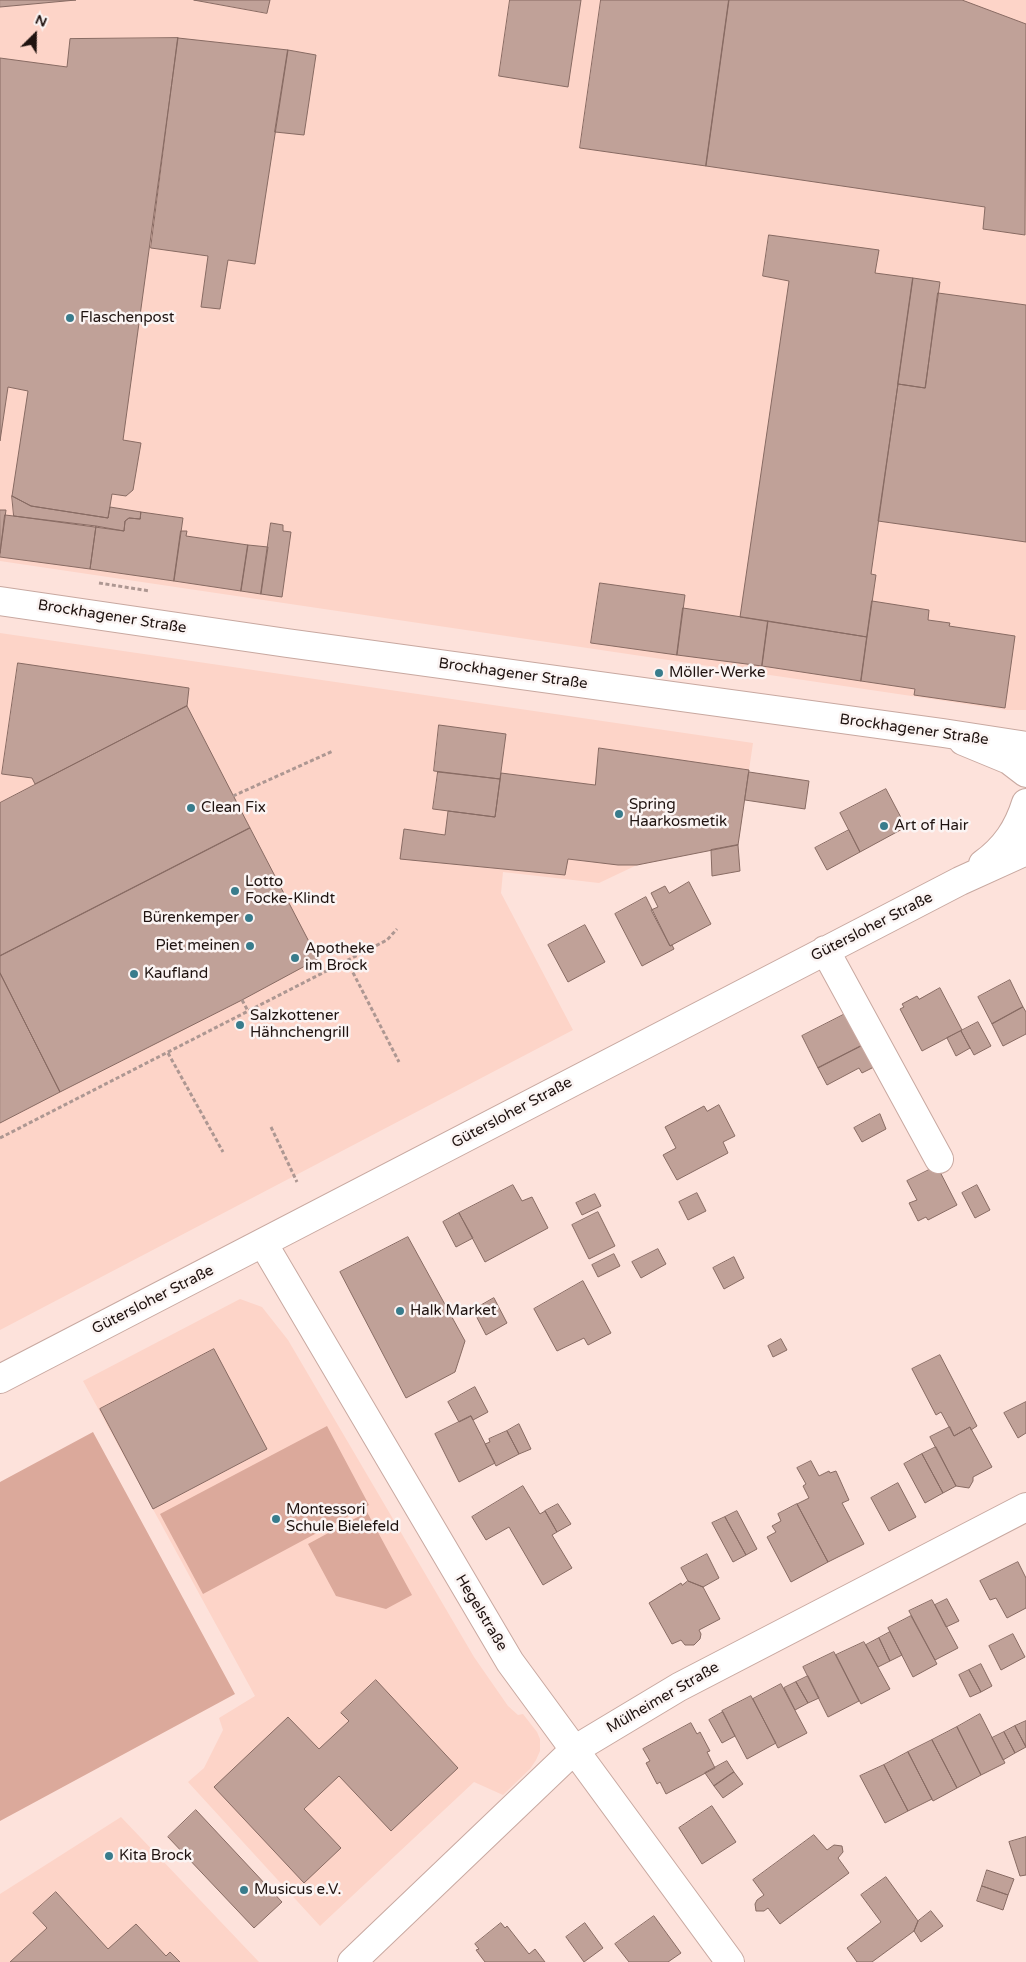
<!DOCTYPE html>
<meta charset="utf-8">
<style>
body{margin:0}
#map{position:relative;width:1026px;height:1962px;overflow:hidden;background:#fde2db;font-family:"Varela Round",sans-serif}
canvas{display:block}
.north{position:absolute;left:10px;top:10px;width:50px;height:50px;-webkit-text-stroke:4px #fbf4f3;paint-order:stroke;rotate:23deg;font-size:14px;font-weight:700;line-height:20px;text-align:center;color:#1f1310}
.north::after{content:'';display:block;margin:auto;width:18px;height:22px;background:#1f1310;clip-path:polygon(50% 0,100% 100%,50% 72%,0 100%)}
</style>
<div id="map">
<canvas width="1026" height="1962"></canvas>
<div class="north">N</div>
</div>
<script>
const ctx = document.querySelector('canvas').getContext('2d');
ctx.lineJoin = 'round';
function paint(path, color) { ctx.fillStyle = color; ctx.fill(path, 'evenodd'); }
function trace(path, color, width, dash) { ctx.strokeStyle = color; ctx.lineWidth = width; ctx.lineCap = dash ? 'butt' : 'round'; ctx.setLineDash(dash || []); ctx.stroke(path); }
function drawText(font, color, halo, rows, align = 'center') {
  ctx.font = font + ' "Varela Round",sans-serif'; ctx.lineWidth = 5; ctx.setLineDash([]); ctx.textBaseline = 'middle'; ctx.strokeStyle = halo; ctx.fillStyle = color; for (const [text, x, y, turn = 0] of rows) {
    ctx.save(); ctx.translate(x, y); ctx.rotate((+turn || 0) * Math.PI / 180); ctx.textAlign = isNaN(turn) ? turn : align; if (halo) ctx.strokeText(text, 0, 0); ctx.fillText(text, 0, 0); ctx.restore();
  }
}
paint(new Path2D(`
 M0,0H1026V710H1006L0,561Z
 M0,633L753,743L738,845L637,865L599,883L503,872L501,893L573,1030L0,1330Z
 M240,1299L262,1307L288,1340L474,1657L508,1706L518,1715L523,1714L537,1732L540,1739V1751L536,1760L530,1769L503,1795L474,1782L320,1926L188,1782L204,1768L223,1730L219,1718L255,1696L83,1381Z
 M121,1817L259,1962H0V1894Z`), '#fdd4c8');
paint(new Path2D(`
 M327,1426L369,1505L203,1594L160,1514Z
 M93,1432L235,1694L0,1821V1482Z
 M367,1512L412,1595L386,1609L336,1596L308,1544Z`), '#dba99b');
const building = new Path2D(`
 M0,0H76L0,7Z
 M194,0H270L267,13Z
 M510,0H581L568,87L499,76Z
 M601,0H729L706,166L580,148Z
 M729,0H962L1026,24L1025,235L983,229L985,207L706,166Z
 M178,38L123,440L141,443L133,490L126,496L112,494L108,518L31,506L12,496L28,391L8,387L0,441V58L67,67L70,39Z
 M178,38L288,50L255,264L228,260L220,309L201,307L208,256L151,248Z
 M288,50L316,55L304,135L275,132Z
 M769,235L879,250L875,273L913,278L871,574L876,575L867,637L740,617L789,281L763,276Z
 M913,278L940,282L925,388L898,384Z
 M938,293L1026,305V542L878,521L898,384L925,388Z
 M12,496L31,506L108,518L110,507L141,512L140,519L129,518L125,521L124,531L14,516Z
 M0,510H6L0,553Z
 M141,512L183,518L174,581L90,569L96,526L124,531L125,521L129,518L140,519Z
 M5,515L96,526L90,569L0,557Z
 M271,523L283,525V531L291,532L282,597L261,594Z
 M181,531H187L186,536L248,545L241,591L174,581Z
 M248,545L268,547L261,594L241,591Z
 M600,583L685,595L677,655L591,643Z
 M872,601L929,610L928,620L950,623L949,626L1015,636L1005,708L914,695L915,689L861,681Z
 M683,608L768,621L762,666L677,655Z
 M768,621L867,637L861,681L762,666Z
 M18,663L189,688L187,706L35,784L32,778L2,774Z
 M187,706L250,828L0,956V803Z
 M439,725L506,734L500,779L434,771Z
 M599,748L749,770L738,845L637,865H618L568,859L565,875L400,859L404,829L445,835L448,811L495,817L501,773L595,785Z
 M438,772L500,779L495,817L433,809Z
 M749,772L809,781L805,809L745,800Z
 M886,789L906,827L860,852L840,813Z
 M250,828L318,959L242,1000L60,1092L0,973V956Z
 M849,830L860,852L827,870L815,848Z
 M738,845L740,871L712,876L711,850Z
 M689,882L711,924L670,946L651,910L658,907L651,893L665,886L669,893Z
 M646,897L670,946L672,945L674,949L642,966L615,914Z
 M585,925L605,962L568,982L548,945Z
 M0,973L60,1092L0,1123Z
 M1010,980L1023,1007L992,1024L978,997Z
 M940,988L962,1030L922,1051L900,1009L904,1007L902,1004L917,996L919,999Z
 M1023,1007L1026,1012V1034L1003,1046L992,1024Z
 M849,1012L865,1044L818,1068L802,1036Z
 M978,1022L991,1046L974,1055L961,1031Z
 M961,1031L970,1048L956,1056L947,1038Z
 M865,1044L876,1066L862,1073L859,1068L827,1085L818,1068Z
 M719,1105L735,1136L723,1142L728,1153L677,1180L663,1155L676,1148L665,1127L704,1106L707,1111Z
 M880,1114L886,1129L862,1142L854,1128Z
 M937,1166L957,1205L928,1220L926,1217L918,1221L909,1203L917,1200L907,1181Z
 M513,1185L522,1201L532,1197L548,1228L485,1262L459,1213Z
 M977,1185L990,1210L975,1218L962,1193Z
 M697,1193L706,1211L688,1220L679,1202Z
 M595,1194L601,1206L582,1215L576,1203Z
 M598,1212L615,1246L589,1259L572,1225Z
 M459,1213L473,1238L456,1247L443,1222Z
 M408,1237L465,1341L455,1372L406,1398L340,1272Z
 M658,1249L666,1264L641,1278L632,1262Z
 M614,1254L620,1266L598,1277L592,1265Z
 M734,1257L744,1278L724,1289L713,1268Z
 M583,1281L611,1333L588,1345L584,1338L557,1351L534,1309Z
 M494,1298L507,1323L486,1335L473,1310Z
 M781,1339L787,1350L773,1357L768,1346Z
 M214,1349L267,1449L153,1509L100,1409Z
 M940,1355L977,1426L971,1430L970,1427L954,1436L941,1412L936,1415L912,1369Z
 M475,1387L488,1412L473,1420L471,1416L459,1422L448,1402Z
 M1026,1402V1433L1018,1438L1004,1413Z
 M471,1416L495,1463L459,1482L435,1434Z
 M519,1424L531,1449L519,1454L507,1431Z
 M950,1427L954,1436L970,1427L992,1467L973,1477V1481L969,1488L956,1486L930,1437Z
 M507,1431L519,1454L496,1466L485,1444L490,1442L489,1439Z
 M936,1447L956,1486L943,1493L922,1454Z
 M922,1454L943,1493L925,1503L904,1464Z
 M811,1461L819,1476L829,1471L830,1473L836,1471L849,1500L842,1503L864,1544L828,1562L797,1504L809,1498L803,1486L806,1484L797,1468Z
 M898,1483L916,1517L889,1531L871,1498Z
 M523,1486L540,1514L545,1511L557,1532L552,1535L572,1568L543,1585L509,1527L486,1540L472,1517Z
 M558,1504L571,1524L557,1532L545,1511Z
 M797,1504L828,1562L791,1582L767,1537L776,1532L772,1526L781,1521L778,1514Z
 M737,1511L757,1549L746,1555L725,1517Z
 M725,1517L746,1555L733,1562L712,1523Z
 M707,1554L719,1578L703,1587L688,1581L681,1568Z
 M1018,1562L1026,1578V1608L1007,1618L996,1598L990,1600L980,1581Z
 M688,1581L703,1587L720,1619L699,1630L701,1634L700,1639L694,1645H685L681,1640L672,1644L649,1603L681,1583L682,1585Z
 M947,1599L959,1621L946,1627L935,1605Z
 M932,1600L958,1648L935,1660L909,1611Z
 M911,1616L937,1664L913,1677L888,1628Z
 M890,1632L902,1655L890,1661L879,1638Z
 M1013,1634L1025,1657L1001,1670L989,1646Z
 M879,1638L890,1661L878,1667L866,1645Z
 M864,1642L890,1689L861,1704L836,1655Z
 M834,1652L859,1701L828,1717L803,1667Z
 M981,1664L992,1686L981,1692L969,1670Z
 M969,1670L981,1692L970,1697L959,1675Z
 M808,1676L819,1698L808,1703L796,1682Z
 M376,1680L458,1768L391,1831L339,1776L304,1809L341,1848L304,1883L214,1787L288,1717L319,1749L349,1721L341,1713Z
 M796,1682L808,1703L795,1710L784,1688Z
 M781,1684L807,1733L778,1748L753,1699Z
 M751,1696L776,1743L747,1759L722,1711Z
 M723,1712L735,1736L722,1743L709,1720Z
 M980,1714L1005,1763L981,1775L957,1727Z
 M1026,1721V1747L1015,1726Z
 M691,1723L697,1734L700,1732L710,1751L707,1752L715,1768L666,1794L660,1782L657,1784L646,1763L650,1761L643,1749Z
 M1015,1726L1026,1747L1015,1753L1004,1732Z
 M957,1727L981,1775L957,1788L932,1740Z
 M1004,1732L1015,1753L1003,1760L992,1738Z
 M932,1740L957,1788L933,1801L908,1752Z
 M908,1752L932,1799L908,1811L884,1765Z
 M727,1761L734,1772L714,1786L705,1773Z
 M884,1765L908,1811L885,1823L860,1776Z
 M734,1772L743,1784L723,1798L714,1786Z
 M712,1806L736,1842L702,1864L679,1828Z
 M196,1810L282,1902L254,1928L168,1837Z
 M814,1835L827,1850L834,1845L842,1846L843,1852L838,1858L849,1873L780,1924L768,1908L764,1911H756L755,1904L757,1900L764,1895L753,1880Z
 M1026,1837V1875L1020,1876L1009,1842Z
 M987,1870L1014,1879L1008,1895L982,1886Z
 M886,1877L918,1921L914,1931L872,1962H857L847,1948L881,1922L861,1895Z
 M982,1886L1008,1895L1003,1910L977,1901Z
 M56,1892L108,1949L136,1924L166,1956L170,1952L180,1962H10L47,1928L33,1913Z
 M931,1911L943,1926L921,1942L914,1931L918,1921Z
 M654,1916L681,1953L668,1962H629L615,1944Z
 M501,1923L505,1928L507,1926L529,1954L535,1949L545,1962H485L476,1950L479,1949L475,1944Z
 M585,1923L603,1948L584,1962L566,1937Z`);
paint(building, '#c0a198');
trace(building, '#886b63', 1);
const minor = new Path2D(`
 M963,741L1009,760L1026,773
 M983,864C1005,848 1018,829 1026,803
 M825,950L939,1159
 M263,1243L510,1662L730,1962
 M0,1379L960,881L1026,851
 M352,1962L574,1750L679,1687L1026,1507`);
const major = new Path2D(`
 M0,601L287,643L943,733L1026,746`);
trace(minor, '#c8a8a0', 30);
trace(major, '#c8a8a0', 30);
trace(new Path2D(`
 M99,583L150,591
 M233,796L333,751
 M347,961L399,1062
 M242,1000L248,1011
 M168,1053L223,1152
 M271,1127L297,1182
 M0,1138L387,940L397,929`), '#ad9792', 3, [4, 2.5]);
trace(minor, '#fff', 28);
trace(major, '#fff', 28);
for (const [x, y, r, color] of [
 [70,318,5,"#397c8c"],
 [659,673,5,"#397c8c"],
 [191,808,5,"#397c8c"],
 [619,814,5,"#397c8c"],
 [884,826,5,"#397c8c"],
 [235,891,5,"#397c8c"],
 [249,918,5,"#397c8c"],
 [250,946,5,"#397c8c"],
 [295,958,5,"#397c8c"],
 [134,974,5,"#397c8c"],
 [240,1025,5,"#397c8c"],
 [400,1311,5,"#397c8c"],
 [276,1519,5,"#397c8c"],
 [109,1856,5,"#397c8c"],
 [244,1890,5,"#397c8c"]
]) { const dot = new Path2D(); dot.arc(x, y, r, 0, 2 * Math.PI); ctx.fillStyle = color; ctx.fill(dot); trace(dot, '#fbf4f3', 2); }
drawText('15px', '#1f1310', '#fbf4f3', [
 ["Flaschenpost",80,318],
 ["Möller-Werke",669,673],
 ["Spring",629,805],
 ["Haarkosmetik",629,822],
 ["Clean Fix",201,808],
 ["Art of Hair",894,826],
 ["Lotto",245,882],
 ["Focke-Klindt",245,899],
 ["Bürenkemper",239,918,"right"],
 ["Piet meinen",240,946,"right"],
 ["Apotheke",305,949],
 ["im Brock",305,966],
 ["Kaufland",144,974],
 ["Salzkottener",250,1016],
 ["Hähnchengrill",250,1033],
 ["Halk Market",410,1311],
 ["Montessori",286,1510],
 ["Schule Bielefeld",286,1527],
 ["Kita Brock",119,1856],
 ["Musicus e.V.",254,1890]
], 'left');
drawText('15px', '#1f1310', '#fbf4f3', [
 ["Brockhagener Straße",112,617,9],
 ["Brockhagener Straße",513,674,8],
 ["Brockhagener Straße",914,730,8],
 ["Gütersloher Straße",872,927,-27],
 ["Gütersloher Straße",512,1113,-28],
 ["Gütersloher Straße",153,1300,-27],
 ["Hegelstraße",481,1613,59],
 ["Mülheimer Straße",663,1698,-30]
]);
</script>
